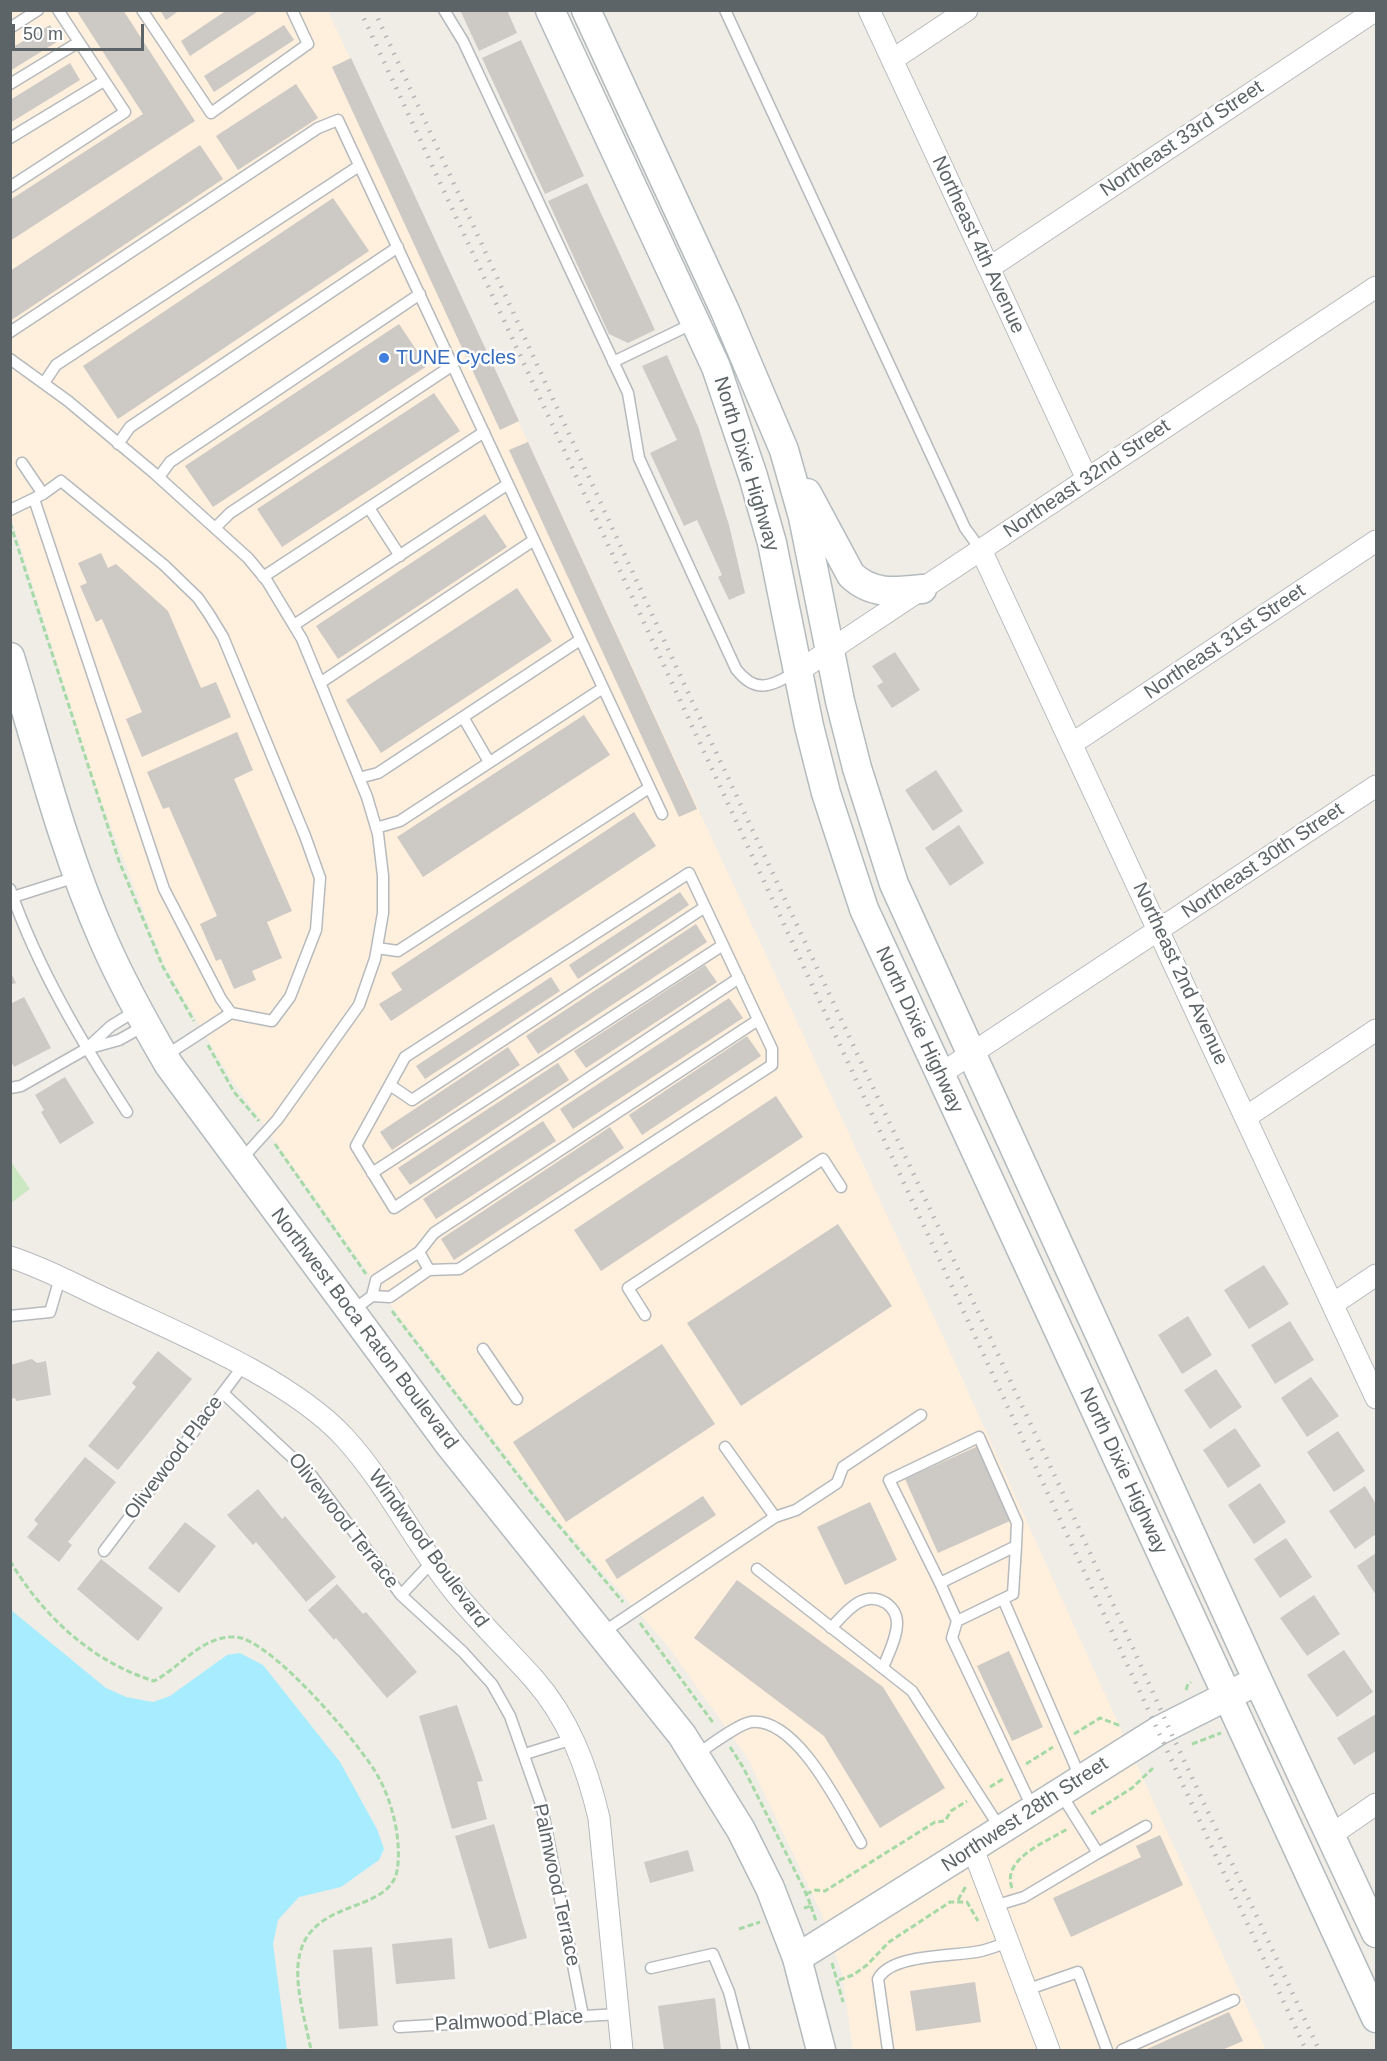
<!DOCTYPE html>
<style>
body{margin:0}
#map{position:relative;width:1387px;height:2061px;overflow:hidden;background:#f0ece6;font-family:Arial,sans-serif}
canvas{display:block}
.frame{position:absolute;inset:0;border:12px solid #5d6467;pointer-events:none}
.scale{position:absolute;left:12px;top:24px;width:132px;height:27px;box-sizing:border-box;border:3px solid #5d6467;border-top:0;padding-left:8px;font-size:18px;line-height:21px;white-space:nowrap;color:#5d6467;-webkit-text-stroke:4px #fff;paint-order:stroke}
</style>
<div id="map">
<canvas width="1387" height="2061"></canvas>
<div class="frame"></div>
<div class="scale">50 m</div>
</div>
<script>
const ctx = document.querySelector('canvas').getContext('2d');
ctx.lineJoin = 'round';
function paint(path, color) { ctx.fillStyle = color; ctx.fill(path, 'evenodd'); }
function trace(path, color, width, dash) { ctx.strokeStyle = color; ctx.lineWidth = width; ctx.lineCap = dash ? 'butt' : 'round'; ctx.setLineDash(dash || []); ctx.stroke(path); }
function drawText(font, color, halo, rows, align = 'center') {
  ctx.font = font + ' Arial,sans-serif'; ctx.lineWidth = 5; ctx.setLineDash([]); ctx.textBaseline = 'middle'; ctx.strokeStyle = halo; ctx.fillStyle = color; for (const [text, x, y, turn = 0] of rows) {
    ctx.save(); ctx.translate(x, y); ctx.rotate((+turn || 0) * Math.PI / 180); ctx.textAlign = isNaN(turn) ? turn : align; if (halo) ctx.strokeText(text, 0, 0); ctx.fillText(text, 0, 0); ctx.restore();
  }
}
paint(new Path2D(`
 M10,11H328L942,1334L1266,2050H853L842,1974L821,1913L747,1757L666,1644L552,1514L398,1315L228,1074L164,964L98,793L11,516Z`), '#ffefdd');
paint(new Path2D(`
 M11,1162L30,1189L11,1203H10Z`), '#cbe8c2');
paint(new Path2D(`
 M11,1610L106,1688L126,1697L153,1702L170,1696L227,1655L240,1653L263,1665L340,1762L377,1829L384,1849L379,1860L341,1887L299,1897L278,1920L273,1944L287,2050H11Z`), '#a7edff');
paint(new Path2D(`
 M76,10H123L195,121L10,241V200L143,114Z
 M160,10H180L166,20Z
 M227,10H260L190,56L181,41Z
 M460,10H507L517,33L479,51Z
 M50,25L60,40L10,71V49Z
 M284,25L294,40L214,92L204,76Z
 M521,40L584,176L545,194L482,58Z
 M351,58L519,421L500,430L332,67Z
 M70,63L80,80L10,123V100Z
 M296,84L318,118L238,170L216,136Z
 M200,145L223,179L10,321V271Z
 M587,183L655,330L628,343L609,334L548,201Z
 M333,198L369,251L118,419L83,366Z
 M399,324L427,366L213,507L185,466Z
 M667,355L699,429L729,525L745,593L729,600L718,577L722,575L697,520L684,526L650,453L677,440L642,366Z
 M434,393L460,431L282,547L257,509Z
 M528,442L697,809L679,817L509,450Z
 M485,514L507,547L338,659L316,626Z
 M101,553L108,568L116,564L168,611L201,688L216,682L231,717L142,757L126,719L142,712L102,619L96,622L80,586L87,583L78,563Z
 M517,588L552,641L381,753L346,700Z
 M895,652L920,690L892,708L877,686L883,682L872,666Z
 M584,715L610,755L423,877L397,837Z
 M237,732L253,770L234,779L292,911L267,922L282,958L252,971L256,980L234,989L221,959L216,961L200,924L217,916L169,807L163,809L147,772Z
 M936,770L963,811L933,831L905,790Z
 M634,812L656,846L391,1021L379,1004L402,990L391,973Z
 M959,825L984,863L950,886L925,848Z
 M680,892L689,905L578,979L569,965Z
 M696,924L707,942L538,1054L526,1036Z
 M705,965L717,982L586,1068L574,1051Z
 M10,971L16,983L10,985Z
 M551,977L560,991L425,1079L416,1066Z
 M24,997L51,1048L14,1067L10,1059V1004Z
 M729,998L743,1018L573,1129L560,1109Z
 M747,1036L761,1056L642,1135L629,1115Z
 M508,1047L520,1065L392,1150L380,1132Z
 M558,1063L569,1080L410,1185L398,1168Z
 M65,1077L94,1123L60,1144L41,1112L44,1110L35,1095Z
 M776,1096L803,1137L601,1271L574,1230Z
 M543,1121L556,1141L436,1219L423,1199Z
 M610,1127L624,1148L454,1260L441,1239Z
 M838,1224L892,1306L741,1406L687,1323Z
 M1264,1265L1289,1304L1249,1329L1224,1290Z
 M1188,1316L1212,1355L1182,1374L1158,1335Z
 M1290,1321L1314,1360L1275,1384L1251,1345Z
 M662,1344L715,1424L566,1522L513,1442Z
 M158,1351L192,1379L118,1470L88,1446L136,1387L132,1383Z
 M32,1359L37,1363L46,1361L51,1395L16,1401L15,1398L10,1399V1365Z
 M1216,1369L1242,1407L1210,1429L1184,1390Z
 M1311,1377L1339,1416L1307,1437L1281,1398Z
 M1235,1428L1261,1466L1228,1488L1203,1450Z
 M1338,1431L1365,1471L1334,1492L1307,1452Z
 M978,1446L1012,1520L938,1553L905,1479Z
 M85,1457L116,1482L68,1542L72,1545L59,1562L27,1537L38,1524L34,1520Z
 M1260,1483L1286,1522L1254,1544L1228,1505Z
 M1365,1486L1376,1504V1534L1355,1549L1329,1511Z
 M258,1489L282,1519L285,1516L336,1577L306,1602L256,1542L253,1545L227,1515Z
 M703,1496L716,1515L617,1579L605,1560Z
 M870,1502L897,1560L845,1585L817,1527Z
 M185,1522L216,1546L179,1593L148,1568Z
 M1286,1538L1312,1577L1280,1598L1254,1559Z
 M1376,1553V1595L1357,1566Z
 M101,1559L163,1608L138,1641L77,1589Z
 M737,1580L883,1687L945,1788L880,1828L824,1736L694,1638Z
 M337,1584L363,1614L366,1612L417,1672L387,1698L336,1638L334,1640L308,1610Z
 M1314,1595L1340,1634L1307,1656L1280,1618Z
 M1344,1650L1373,1692L1337,1717L1307,1675Z
 M1009,1651L1043,1727L1012,1741L977,1666Z
 M457,1705L483,1781L477,1782L487,1819L452,1829L419,1716Z
 M1376,1714V1751L1354,1765L1337,1738Z
 M494,1824L527,1938L489,1949L455,1836Z
 M1160,1835L1183,1885L1071,1937L1053,1898L1141,1857L1136,1846Z
 M688,1850L694,1871L650,1883L644,1862Z
 M452,1938L455,1979L396,1984L392,1944Z
 M372,1947L378,2026L339,2029L333,1950Z
 M975,1982L981,2022L916,2031L910,1991Z
 M715,1998L721,2050H664L658,2006Z
 M1229,2012L1243,2041L1222,2050H1145Z`), '#cdc9c5');
const lane = new Path2D(`
 M142,10L211,113L308,44L292,10
 M444,10L463,41L628,393L639,458L736,669C756,695 771,686 796,672
 M725,10L965,528L981,550
 M10,28L38,10
 M10,84L79,42
 M10,138L104,81
 M10,187L125,112L58,10
 M10,332L318,128L338,120L662,814
 M10,359L68,401L154,473L248,558L267,581L302,639L367,797L378,834L383,876V913L375,959L359,1005L277,1120L240,1161
 M613,362L694,323
 M44,383L56,365L359,166
 M118,444L130,427L398,247
 M22,463L43,494
 M159,477L170,462L420,294
 M34,499L164,889L221,999L231,1013
 M369,508L400,556
 M10,510L43,494L61,481L164,565L198,598L209,614L223,637L305,836L320,878L316,930L290,997L272,1021L231,1013L165,1056
 M215,528L230,513L453,365
 M263,577L484,432
 M294,625L508,484
 M320,683L534,540
 M463,717L489,762
 M359,778L378,773L580,640
 M376,828L400,821L603,688
 M10,889C38,969 81,1041 127,1112
 M13,897L76,877
 M377,948L398,951L649,788
 M90,1048L119,1040L144,1026
 M390,1085L412,1100L705,907
 M10,1088L21,1086L86,1049L111,1026L137,1010
 M372,1173L723,945
 M429,1270L419,1252L434,1233L758,1020
 M372,1296L376,1280L419,1252
 M352,1311L372,1296L390,1297L429,1270L459,1269L772,1065V1049L689,873L405,1057L356,1146L394,1208L739,978
 M645,1315L628,1288L823,1159L841,1187
 M10,1316L50,1312L60,1278
 M483,1349L517,1399
 M223,1393L312,1476L401,1595L463,1652L492,1684L510,1716L542,1807L583,2016
 M979,1437L1017,1523L1016,1546L940,1583L889,1480Z
 M775,1517L796,1510L837,1483L843,1467L921,1415
 M104,1551L243,1366
 M757,1569L912,1691L1000,1828
 M940,1583L957,1621L1013,1594L1016,1546
 M401,1595L432,1562
 M1003,1599L1080,1777
 M957,1621L952,1638L1033,1809
 M831,1628C846,1612 863,1589 886,1603C893,1608 897,1615 897,1623C897,1638 888,1654 883,1668
 M602,1633L775,1517L725,1447
 M525,1754L573,1739
 M696,1755C708,1747 738,1724 751,1722C798,1717 841,1810 861,1843
 M1061,1794L1098,1853L1146,1826
 M994,1906L1024,1897L1098,1853
 M651,1968L713,1954L729,1992L744,2050
 M1026,1990L1078,1972L1107,2050
 M399,2027L619,2014
 M888,2050L878,1979C892,1953 954,1957 981,1951C990,1949 999,1945 1008,1942
 M1122,2050L1234,2000`);
const street = new Path2D(`
 M869,10L1087,479
 M892,60L967,10
 M989,268L1376,10
 M981,550L1376,1398
 M797,672L1376,287
 M1073,743L1376,541
 M939,1075L1376,786
 M1246,1117L1376,1030
 M10,1257C45,1268 77,1286 110,1301C182,1335 290,1379 344,1437C388,1485 416,1546 458,1596C482,1625 509,1651 534,1679C569,1719 587,1767 599,1818L622,2050
 M1333,1304L1376,1275
 M1331,1835L1376,1804
 M973,1849L1049,2050`);
const secondary = new Path2D(`
 M550,10L716,367L753,476L772,543L809,726L826,793L864,909L1376,2018
 M586,10L725,311L784,450L803,517L840,701L857,768L894,884L1258,1681L1376,1933
 M807,493L851,575C872,595 895,592 922,589
 M10,657C39,751 63,849 103,939C122,983 145,1024 169,1065L449,1444L682,1735L741,1830L770,1888L797,1958L821,2050
 M797,1958L1158,1731L1245,1687`);
trace(lane, '#b6babd', 13);
trace(street, '#b6babd', 23);
trace(secondary, '#b4bbbe', 31);
trace(new Path2D(`
 M10,523L119,861L163,967L194,1021
 M208,1045L234,1092L259,1121
 M275,1144L366,1274
 M392,1311L534,1496L623,1602
 M10,1561C43,1616 92,1662 154,1681C181,1667 202,1635 236,1637C272,1640 362,1746 379,1778C393,1804 402,1842 397,1871C388,1916 304,1896 298,1965C296,1992 306,2024 311,2050
 M640,1623L714,1724
 M1186,1690L1188,1684L1191,1682
 M1074,1734L1100,1718L1121,1726
 M1192,1744L1221,1733
 M730,1747L743,1767L804,1889L811,1906L801,1909
 M1026,1764L1053,1747
 M990,1787L1003,1779
 M1091,1814L1132,1788L1153,1768
 M1012,1888C1001,1858 1047,1842 1067,1829
 M806,1894L815,1890L825,1891L935,1822L945,1821L951,1811L967,1801
 M958,1900L966,1886
 M811,1906L816,1921
 M739,1929L760,1922
 M832,1963L843,2002
 M839,1980L853,1975L867,1965L889,1942L950,1902H967L978,1921`), '#a5daa6', 3, [6, 3]);
trace(lane, '#fff', 10);
trace(street, '#fff', 21);
trace(secondary, '#fff', 28);
trace(new Path2D(`
 M360,10L1306,2050
 M374,10L679,673L1068,1504L1168,1726L1319,2050`), '#b3b4b5', 4.5, [1.5, 8]);
for (const [x, y, r, color] of [
 [384,358,6,"#3f7fe0"]
]) { const dot = new Path2D(); dot.arc(x, y, r, 0, 2 * Math.PI); ctx.fillStyle = color; ctx.fill(dot); trace(dot, '#fff', 2); }
drawText('20px', '#5d6467', '#fff', [
 ["Northeast 33rd Street",1182,139,-34],
 ["Northeast 4th Avenue",978,245,65],
 ["North Dixie Highway",746,464,73],
 ["Northeast 32nd Street",1087,479,-34],
 ["Northeast 31st Street",1225,642,-34],
 ["Northeast 30th Street",1263,861,-34],
 ["Northeast 2nd Avenue",1180,974,65],
 ["North Dixie Highway",919,1030,65],
 ["Northwest Boca Raton Boulevard",364,1329,53],
 ["Olivewood Place",174,1458,-53],
 ["North Dixie Highway",1123,1471,65],
 ["Olivewood Terrace",343,1521,52],
 ["Windwood Boulevard",428,1549,54],
 ["Northwest 28th Street",1025,1815,-33],
 ["Palmwood Terrace",556,1885,78],
 ["Palmwood Place",509,2021,-3]
]);
drawText('20px', '#366cbe', '#fff', [
 ["TUNE Cycles",396,358]
], 'left');
</script>
